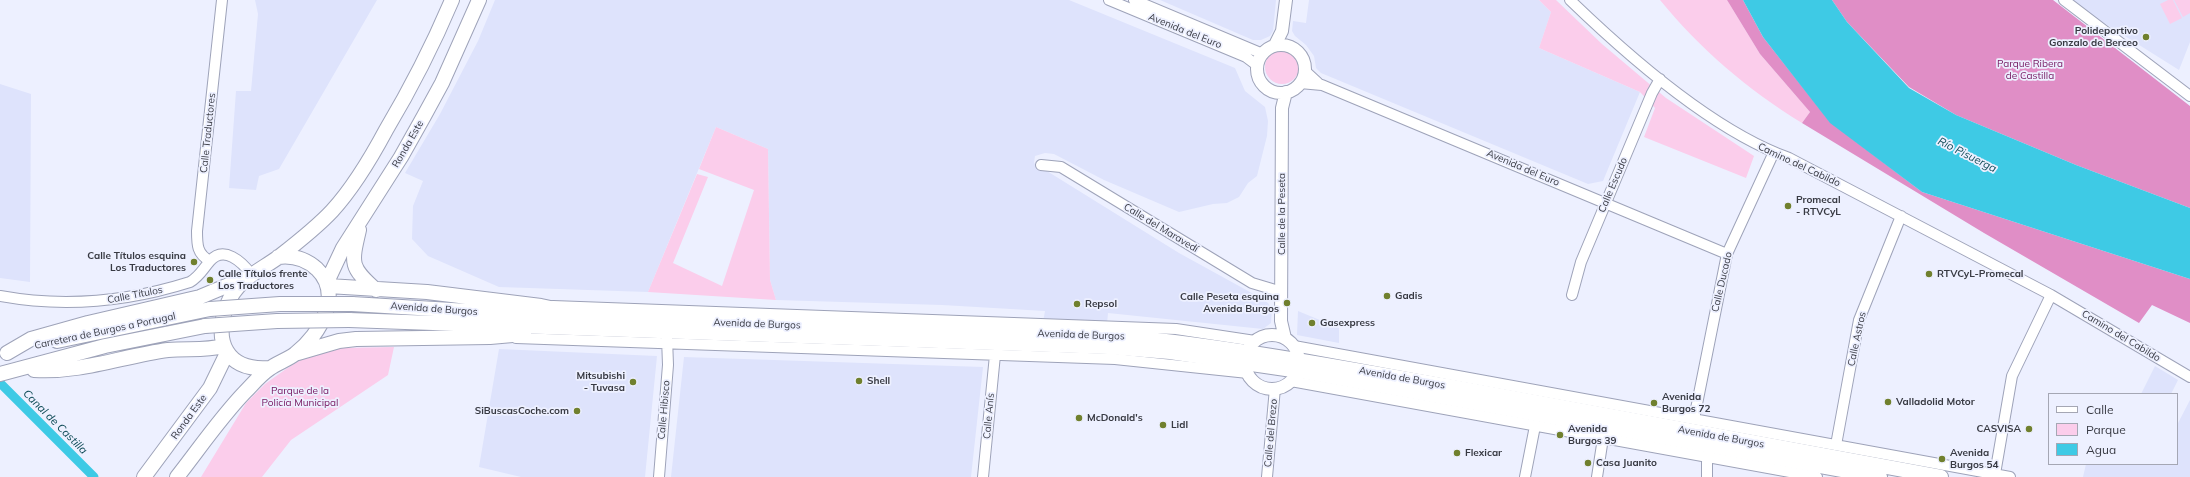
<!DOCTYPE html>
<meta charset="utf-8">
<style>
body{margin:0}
#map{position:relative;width:2190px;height:477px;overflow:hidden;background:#edf0ff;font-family:Mulish,sans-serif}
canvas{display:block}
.legend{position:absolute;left:2048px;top:393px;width:130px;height:72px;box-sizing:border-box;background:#edf0ff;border:1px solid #a5a7b4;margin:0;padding:5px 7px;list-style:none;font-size:12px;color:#383a43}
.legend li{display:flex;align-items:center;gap:8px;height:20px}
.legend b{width:20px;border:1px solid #a5a7b4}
</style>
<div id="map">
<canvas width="2190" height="477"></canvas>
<ul class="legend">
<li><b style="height:5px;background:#fff"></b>Calle</li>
<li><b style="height:11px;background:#fbcdeb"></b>Parque</li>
<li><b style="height:11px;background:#3ecae5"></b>Agua</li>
</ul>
</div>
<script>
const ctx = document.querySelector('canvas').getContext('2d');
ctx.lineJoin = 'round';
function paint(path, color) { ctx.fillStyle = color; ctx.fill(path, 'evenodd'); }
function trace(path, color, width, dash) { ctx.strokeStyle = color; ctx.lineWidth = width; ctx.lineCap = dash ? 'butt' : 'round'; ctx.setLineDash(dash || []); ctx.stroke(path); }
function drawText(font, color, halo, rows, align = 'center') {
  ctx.font = font + ' Mulish,sans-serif'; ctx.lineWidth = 3.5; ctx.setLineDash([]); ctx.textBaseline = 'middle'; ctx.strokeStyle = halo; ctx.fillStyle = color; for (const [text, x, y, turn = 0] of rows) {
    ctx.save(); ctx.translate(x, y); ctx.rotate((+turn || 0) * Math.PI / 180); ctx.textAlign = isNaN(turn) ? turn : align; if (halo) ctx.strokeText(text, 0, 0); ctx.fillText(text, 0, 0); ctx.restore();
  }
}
paint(new Path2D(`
 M255,0H377L279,169L259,176L256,190L229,188L236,91H251L258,14Z
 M495,0H1069L1235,68L1245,91L1265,107L1268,121L1267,136L1257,176L1248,183L1239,197L1227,203L1213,204L1179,212L1104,180L1054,154L1045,153L1035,156L1034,163L1179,253L1259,297L1268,303L1272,309L1271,323L1263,329L1108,313L1107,324L1043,322L1045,311L942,305L776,300L770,280L768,149L716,127L648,292L499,287L428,256L412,239L413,206L423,181L405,173L440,114L478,41Z
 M1160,0H1276L1273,31L1270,36L1261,40H1253Z
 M1309,0H1539L1551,12L1539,48L1640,92L1603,181L1588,184L1321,73L1316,68L1314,56L1306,45L1295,36L1292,31L1293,21L1306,23Z
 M2071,0H2190V42L2179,70L2093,16Z
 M0,84L31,94L30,282L0,278Z
 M1298,311L1339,328V343L1297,335Z
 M499,349L657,356L645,477H521L479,467Z
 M684,357L983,367L971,477H671Z
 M2155,366L2178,380L2171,394H2141Z
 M2190,400V477H2083L2086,464H2177V425Z`), '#dee3fc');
paint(new Path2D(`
 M1539,0H1556L1602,44L1666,98L1754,156L1746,178L1644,137L1655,108L1640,92L1539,48L1551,12Z
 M1660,0H1727L1760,54L1810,112L1802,123C1748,90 1700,49 1660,0Z
 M2168,0H2173L2182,18L2170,24L2160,4Z
 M2174,0H2190V13L2183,17Z
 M1265 67a17 17 0 1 1 34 0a17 17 0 1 1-34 0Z
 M716,127L768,149L770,280L776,300L648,292L697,174L708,177L673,263L722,286L754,190L699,169Z
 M394,347L388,375L291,440L262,477H201L246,403L265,384L286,369L307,356L338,348Z`), '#fbcdeb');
paint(new Path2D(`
 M1727,0H1743L1763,37L1830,122L1922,192L2190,279V323L2152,305L2139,323L1984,233L1802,123L1810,112L1760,54Z
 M1832,0H2053L2190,106V208L2076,165L1956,115L1909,87L1847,22Z`), '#e08ec6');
paint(new Path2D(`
 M1743,0H1832L1847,22L1909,88L1956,115L2076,165L2190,208V279L1922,192L1830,123L1763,37Z`), '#3ecae5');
trace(new Path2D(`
 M0,383L94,477`), '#3ecae5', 9);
const minor = new Path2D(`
 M1109,0L1246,57L1258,66
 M1134,0L1263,54
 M1570,0C1628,56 1713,131 1789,158L2051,295L2190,377
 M2064,0L2190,96
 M1305,71L1318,83
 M1300,83L1322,85L1727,254
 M1041,165L1061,167L1252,283L1282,292
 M210,261C197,254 197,245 197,231L222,0
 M1572,295L1581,262L1652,93L1660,79
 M0,296C66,308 127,302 190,282C200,276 202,270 210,261C224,245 242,262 251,274
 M553,306L1176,329L1255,341
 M516,338L1115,359L1248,373
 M1294,346L2010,477
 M1291,381L1817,477
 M1694,419L1727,254L1774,152
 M1836,445L1859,320L1901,216
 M1995,474L2012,376L2051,295
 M659,477L668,365L667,338
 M983,477L995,355
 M1267,477L1275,388
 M1525,477L1535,426
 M1597,477L1603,438
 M1707,477V456`);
const major = new Path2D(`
 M1275,45L1282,31L1286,0
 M1257 69a24 24 0 1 1 48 0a24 24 0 1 1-48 0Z
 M1245 362a27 27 0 1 1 54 0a27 27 0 1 1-54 0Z
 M1285,338L1281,321L1282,108L1286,92`);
const highway = new Path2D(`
 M359,230C351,264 350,267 376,290
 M327,282L343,248L401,157L424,116L442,83L479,0
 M328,286L427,292L541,306L560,310
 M352,304L534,315L1121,336C1231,347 1339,367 1448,386C1612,415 1777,447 1941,477
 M349,320L1108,347L1170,352L1306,372L1880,477
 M57,341L210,309
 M7,353L31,339L88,323L200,297L243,279
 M298,353L339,341L356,339L490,337L524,334
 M269,368C227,371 213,342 227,305C237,279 260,271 280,256C298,242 317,227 332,211C354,187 371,158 386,130C411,88 433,45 452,0
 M34,370C81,373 123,356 168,350C187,348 205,351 223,346
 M0,374L105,346L205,326
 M144,477L210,388L227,353
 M177,477C199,449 220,418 245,392C253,384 260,375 269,369C277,363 287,360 295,354C319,335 344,295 317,269C306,259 293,255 278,257`);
trace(minor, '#9ea3b9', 12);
trace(major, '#9ea3b9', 14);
trace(highway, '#9ea3b9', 16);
trace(minor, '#fff', 10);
trace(major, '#fff', 12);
trace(highway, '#fff', 14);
const highwayBridge = new Path2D(`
 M210,309L280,304H352
 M205,326L277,321L349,320`);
trace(highwayBridge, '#9ea3b9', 16, []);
trace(highwayBridge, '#fff', 14);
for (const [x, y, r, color] of [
 [2146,37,4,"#70802e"],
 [1788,206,4,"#70802e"],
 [194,262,4,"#70802e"],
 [1929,274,4,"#70802e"],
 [210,280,4,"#70802e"],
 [1387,296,4,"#70802e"],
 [1287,303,4,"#70802e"],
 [1077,304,4,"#70802e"],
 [1312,323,4,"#70802e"],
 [859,381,4,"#70802e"],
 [633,382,4,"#70802e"],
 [1888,402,4,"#70802e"],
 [1654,403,4,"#70802e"],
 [577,411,4,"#70802e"],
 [1079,418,4,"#70802e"],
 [1163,425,4,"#70802e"],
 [2029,429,4,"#70802e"],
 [1560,435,4,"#70802e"],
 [1457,453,4,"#70802e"],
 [1942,459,4,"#70802e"],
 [1588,463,4,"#70802e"]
]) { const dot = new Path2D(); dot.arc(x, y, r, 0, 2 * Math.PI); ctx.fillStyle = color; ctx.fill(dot); trace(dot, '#edf0ff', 1.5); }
drawText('10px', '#383a43', '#edf0ff', [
 ["Avenida del Euro",1185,31,22],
 ["Calle Traductores",208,133,-84],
 ["Ronda Este",408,144,-60],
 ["Camino del Cabildo",1799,165,25],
 ["Avenida del Euro",1523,168,23],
 ["Calle Escudo",1613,185,-67],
 ["Calle de la Peseta",1282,214,-90],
 ["Calle del Maravedí",1161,228,31],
 ["Calle Ducado",1722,282,-77],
 ["Calle Títulos",135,295,-11],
 ["Avenida de Burgos",434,309,4],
 ["Avenida de Burgos",757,324,2],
 ["Carretera de Burgos a Portugal",105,331,-12],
 ["Avenida de Burgos",1081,335,2],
 ["Camino del Cabildo",2121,336,31],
 ["Calle Astros",1857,339,-78],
 ["Avenida de Burgos",1402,378,10],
 ["Calle Hibisco",664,410,-85],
 ["Calle Anís",989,416,-85],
 ["Ronda Este",189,417,-54],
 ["Calle del Brezo",1271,433,-85],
 ["Avenida de Burgos",1721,437,10]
]);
drawText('bold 10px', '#383a43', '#edf0ff', [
 ["Polideportivo",2138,31,"right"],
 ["Gonzalo de Berceo",2138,43,"right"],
 ["Promecal",1796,200],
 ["- RTVCyL",1796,212],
 ["Calle Títulos esquina",186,256,"right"],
 ["Los Traductores",186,268,"right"],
 ["Calle Títulos frente",218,274],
 ["Los Traductores",218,286],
 ["RTVCyL-Promecal",1937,274],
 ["Gadis",1395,296],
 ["Calle Peseta esquina",1279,297,"right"],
 ["Avenida Burgos",1279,309,"right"],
 ["Repsol",1085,304],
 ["Gasexpress",1320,323],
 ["Mitsubishi",625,376,"right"],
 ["- Tuvasa",625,388,"right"],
 ["Shell",867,381],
 ["Avenida",1662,397],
 ["Burgos 72",1662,409],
 ["Valladolid Motor",1896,402],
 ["SiBuscasCoche.com",569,411,"right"],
 ["McDonald's",1087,418],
 ["Lidl",1171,425],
 ["Avenida",1568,429],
 ["Burgos 39",1568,441],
 ["CASVISA",2021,429,"right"],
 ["Flexicar",1465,453],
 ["Avenida",1950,453],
 ["Burgos 54",1950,465],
 ["Casa Juanito",1596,463]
], 'left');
drawText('10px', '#75155f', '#edf0ff', [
 ["Parque Ribera",2030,64],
 ["de Castilla",2030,76],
 ["Parque de la",300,391],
 ["Policía Municipal",300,403]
]);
drawText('italic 11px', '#114c58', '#edf0ff', [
 ["Río Pisuerga",1967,155,27],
 ["Canal de Castilla",55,422,45]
]);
</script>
